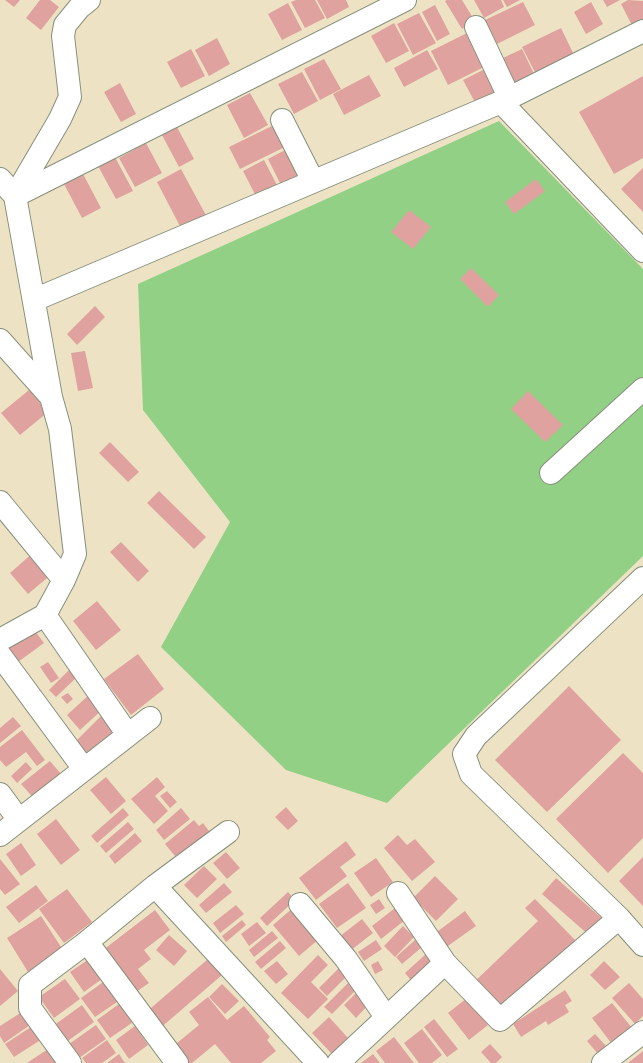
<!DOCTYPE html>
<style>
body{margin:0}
canvas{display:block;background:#ede3c4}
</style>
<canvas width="643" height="1063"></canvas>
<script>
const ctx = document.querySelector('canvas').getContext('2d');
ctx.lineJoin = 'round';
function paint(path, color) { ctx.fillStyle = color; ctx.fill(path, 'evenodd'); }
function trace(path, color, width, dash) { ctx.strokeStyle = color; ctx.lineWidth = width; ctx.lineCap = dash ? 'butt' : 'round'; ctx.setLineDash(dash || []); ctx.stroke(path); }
paint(new Path2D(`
 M499,121L643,269V556L387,803L286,770L161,647L230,522L143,410L138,284Z`), '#92d086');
paint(new Path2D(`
 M5,0H20L14,7Z
 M40,0H50L59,7L41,30L26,18Z
 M296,0H315L325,18L305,28L291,2Z
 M317,0H346L349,7L327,19Z
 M447,0H462L475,21L462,29L445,1Z
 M474,0H501L504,7L484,18Z
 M503,0H520L507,7Z
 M603,0H620L607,7Z
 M628,0L643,1V26L635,31L621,4Z
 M523,2L535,25L497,44L485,20Z
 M591,2L603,24L586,34L574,12Z
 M288,3L302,30L282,40L268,14Z
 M435,5L450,34L437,41L422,12Z
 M419,13L436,43L413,55L397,24Z
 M394,23L409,51L386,63L371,36Z
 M561,28L577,61L539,80L522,47Z
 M469,32L486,66L448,85L431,51Z
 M217,38L230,64L209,76L195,50Z
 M191,49L205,76L181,88L167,62Z
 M522,49L537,80L518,89L503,58Z
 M427,50L438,69L404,87L394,68Z
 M324,59L341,89L320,100L304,69Z
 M487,68L501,97L478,108L463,80Z
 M302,72L318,101L294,114L278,84Z
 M369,75L381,96L344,115L333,94Z
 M643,76V158L614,174L579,112Z
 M120,83L136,114L121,122L104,92Z
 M250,93L268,125L244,138L227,105Z
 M276,124L287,146L240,169L229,147Z
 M177,127L194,159L179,167L162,135Z
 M146,143L162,173L135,187L119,158Z
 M289,148L305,180L284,191L268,159Z
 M115,157L133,191L116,199L98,166Z
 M264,160L280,191L259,202L243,171Z
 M643,168V212L621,189Z
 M181,169L208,219L183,232L157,182Z
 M83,174L101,208L82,218L64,184Z
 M536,179L545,191L514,214L505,202Z
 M409,210L431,227L413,249L391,232Z
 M471,268L499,295L488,307L460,279Z
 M95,306L105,317L77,345L67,334Z
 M85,351L93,388L78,391L71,353Z
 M29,390L48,412L20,435L1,413Z
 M528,391L563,425L545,442L511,409Z
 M110,442L139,472L128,482L99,453Z
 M159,491L206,537L194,549L147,503Z
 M121,542L149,571L138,582L110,552Z
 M34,552L53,573L28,594L10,573Z
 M97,601L121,630L96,650L73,621Z
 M32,627L44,643L18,662L6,646Z
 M138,654L164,689L131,715L104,679Z
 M48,662L59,678L51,683L40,667Z
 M71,668L78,676L56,697L49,690Z
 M569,686L621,740L547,812L495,760Z
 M68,693L73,699L67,704L61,697Z
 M91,693L104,708L80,730L67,715Z
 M102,715L118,731L90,759L74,743Z
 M13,717L21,726L0,743V728Z
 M22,730L45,760L37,766L26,752L6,767L0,760V747Z
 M623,753L643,773V838L608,873L556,819Z
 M50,761L66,780L38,803L21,784Z
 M26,762L32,769L17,783L11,776Z
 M106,777L126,801L111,814L90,790Z
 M157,777L165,787L155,796L168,811L154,824L131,799Z
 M167,791L177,802L170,808L160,796Z
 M286,807L298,821L288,830L275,817Z
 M123,808L129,815L97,843L91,836Z
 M181,808L190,819L164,840L156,830Z
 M56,819L80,850L61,865L37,834Z
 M194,820L199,826L203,823L212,835L180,862L165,844Z
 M128,822L134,829L106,853L100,846Z
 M135,833L142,841L115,864L109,856Z
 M398,835L407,845L415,839L435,862L412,881L384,848Z
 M346,841L356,855L340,867L347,876L316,900L299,878Z
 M21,843L36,865L21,876L6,854Z
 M226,852L240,868L227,879L213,863Z
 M643,857V906L619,881Z
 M376,858L393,882L371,897L354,873Z
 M0,859L20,884L5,895L0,889Z
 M204,866L217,879L197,898L184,885Z
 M435,876L458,899L436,921L413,898Z
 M556,878L605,921L591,937L542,894Z
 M224,883L232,892L206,913L199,905Z
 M348,883L366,908L337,928L319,904Z
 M36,885L48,901L19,923L6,907Z
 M67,889L92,922L64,943L39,909Z
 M288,892L295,900L267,926L260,918Z
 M379,899L385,908L376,914L370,905Z
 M535,899L577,942L500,1015L471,985L538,921L525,908Z
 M236,905L244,914L220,933L213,923Z
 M293,908L319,939L299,956L273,925Z
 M395,908L405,920L381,939L372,926Z
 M155,910L170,930L144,950L151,959L138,969L149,983L136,992L103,950Z
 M465,911L476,926L445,948L434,934Z
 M41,916L63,950L28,972L7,938Z
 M362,919L373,933L350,951L339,937Z
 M242,920L246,925L226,942L222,936Z
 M257,922L266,933L249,946L241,934Z
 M403,926L414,937L395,957L384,946Z
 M272,931L278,938L254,957L249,950Z
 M169,935L187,951L174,966L156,950Z
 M376,940L382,949L364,961L358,952Z
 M415,940L422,947L402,964L396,957Z
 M280,941L286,948L261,969L255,962Z
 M427,953L437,964L415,985L405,973Z
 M318,955L328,965L311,982L328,999L308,1019L281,993Z
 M92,957L106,976L84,992L70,972Z
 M208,959L222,975L158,1030L144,1014Z
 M277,961L288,974L276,984L264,971Z
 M378,961L383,970L375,974L371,965Z
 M604,961L620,977L605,990L590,975Z
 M344,963L352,971L327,996L319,988Z
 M0,969L18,991L0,1006Z
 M65,979L80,999L54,1018L39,997Z
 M106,980L120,1000L95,1017L81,998Z
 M348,983L355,991L332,1014L324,1007Z
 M629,983L643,999V1016L635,1024L612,998Z
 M222,984L239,1001L225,1014L209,997Z
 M565,990L572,1001L565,1005L569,1012L548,1025L546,1021L521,1037L513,1024Z
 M357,992L369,1004L356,1018L344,1005Z
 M208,997L227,1020L244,1006L270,1037L267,1040L276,1051L261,1063H231L215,1044L192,1063H184L171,1048L199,1025L189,1012Z
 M467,998L488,1025L469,1040L448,1013Z
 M123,1001L136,1020L110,1038L97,1020Z
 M612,1003L632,1028L612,1044L592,1018Z
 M82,1005L94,1022L65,1043L53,1026Z
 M25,1010L33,1023L4,1043L0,1036V1026Z
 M329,1017L349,1039L332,1054L312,1033Z
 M434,1019L458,1049L447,1057L424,1027Z
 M34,1025L42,1039L14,1057L5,1044Z
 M96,1025L106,1039L79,1058L69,1044Z
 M135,1026L148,1045L129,1059L116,1040Z
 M422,1029L442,1055L432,1063H419L404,1043Z
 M595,1034L607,1047L598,1054L587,1041Z
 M394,1037L414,1063H385L376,1051Z
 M107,1040L116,1053L102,1063H86L82,1058Z
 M490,1044L502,1057L496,1063H491L481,1052Z
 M48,1049L57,1063H27Z
 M643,1051V1063H628Z
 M119,1054L125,1063H107Z
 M373,1054L380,1063H361Z`), '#dfa29e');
const minor = new Path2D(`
 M476,27L509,97
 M501,102L643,251
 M282,120L313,181
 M0,179L15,196L51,397L60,429L75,554L64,580L45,615L0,640
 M15,196L405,0
 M15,196L60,119L70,97L63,36L65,25L79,8L89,0
 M34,300L501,102L643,31
 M0,340L51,397
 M551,473L643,389
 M0,502L64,580
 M45,615L128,735
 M0,655L84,769
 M0,794L19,820
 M0,835L150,718
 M155,886L318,1063
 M398,893L445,963L500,1020L619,918L643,945
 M300,904L346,959L386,1017
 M619,918L471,774L464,754L476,736L643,578
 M87,942L177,1063
 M70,1063L30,1008V985L87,942L155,886L228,832
 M338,1063L445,963
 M603,1063L643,1032`);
trace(minor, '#86907c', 24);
trace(minor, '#fff', 22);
</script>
